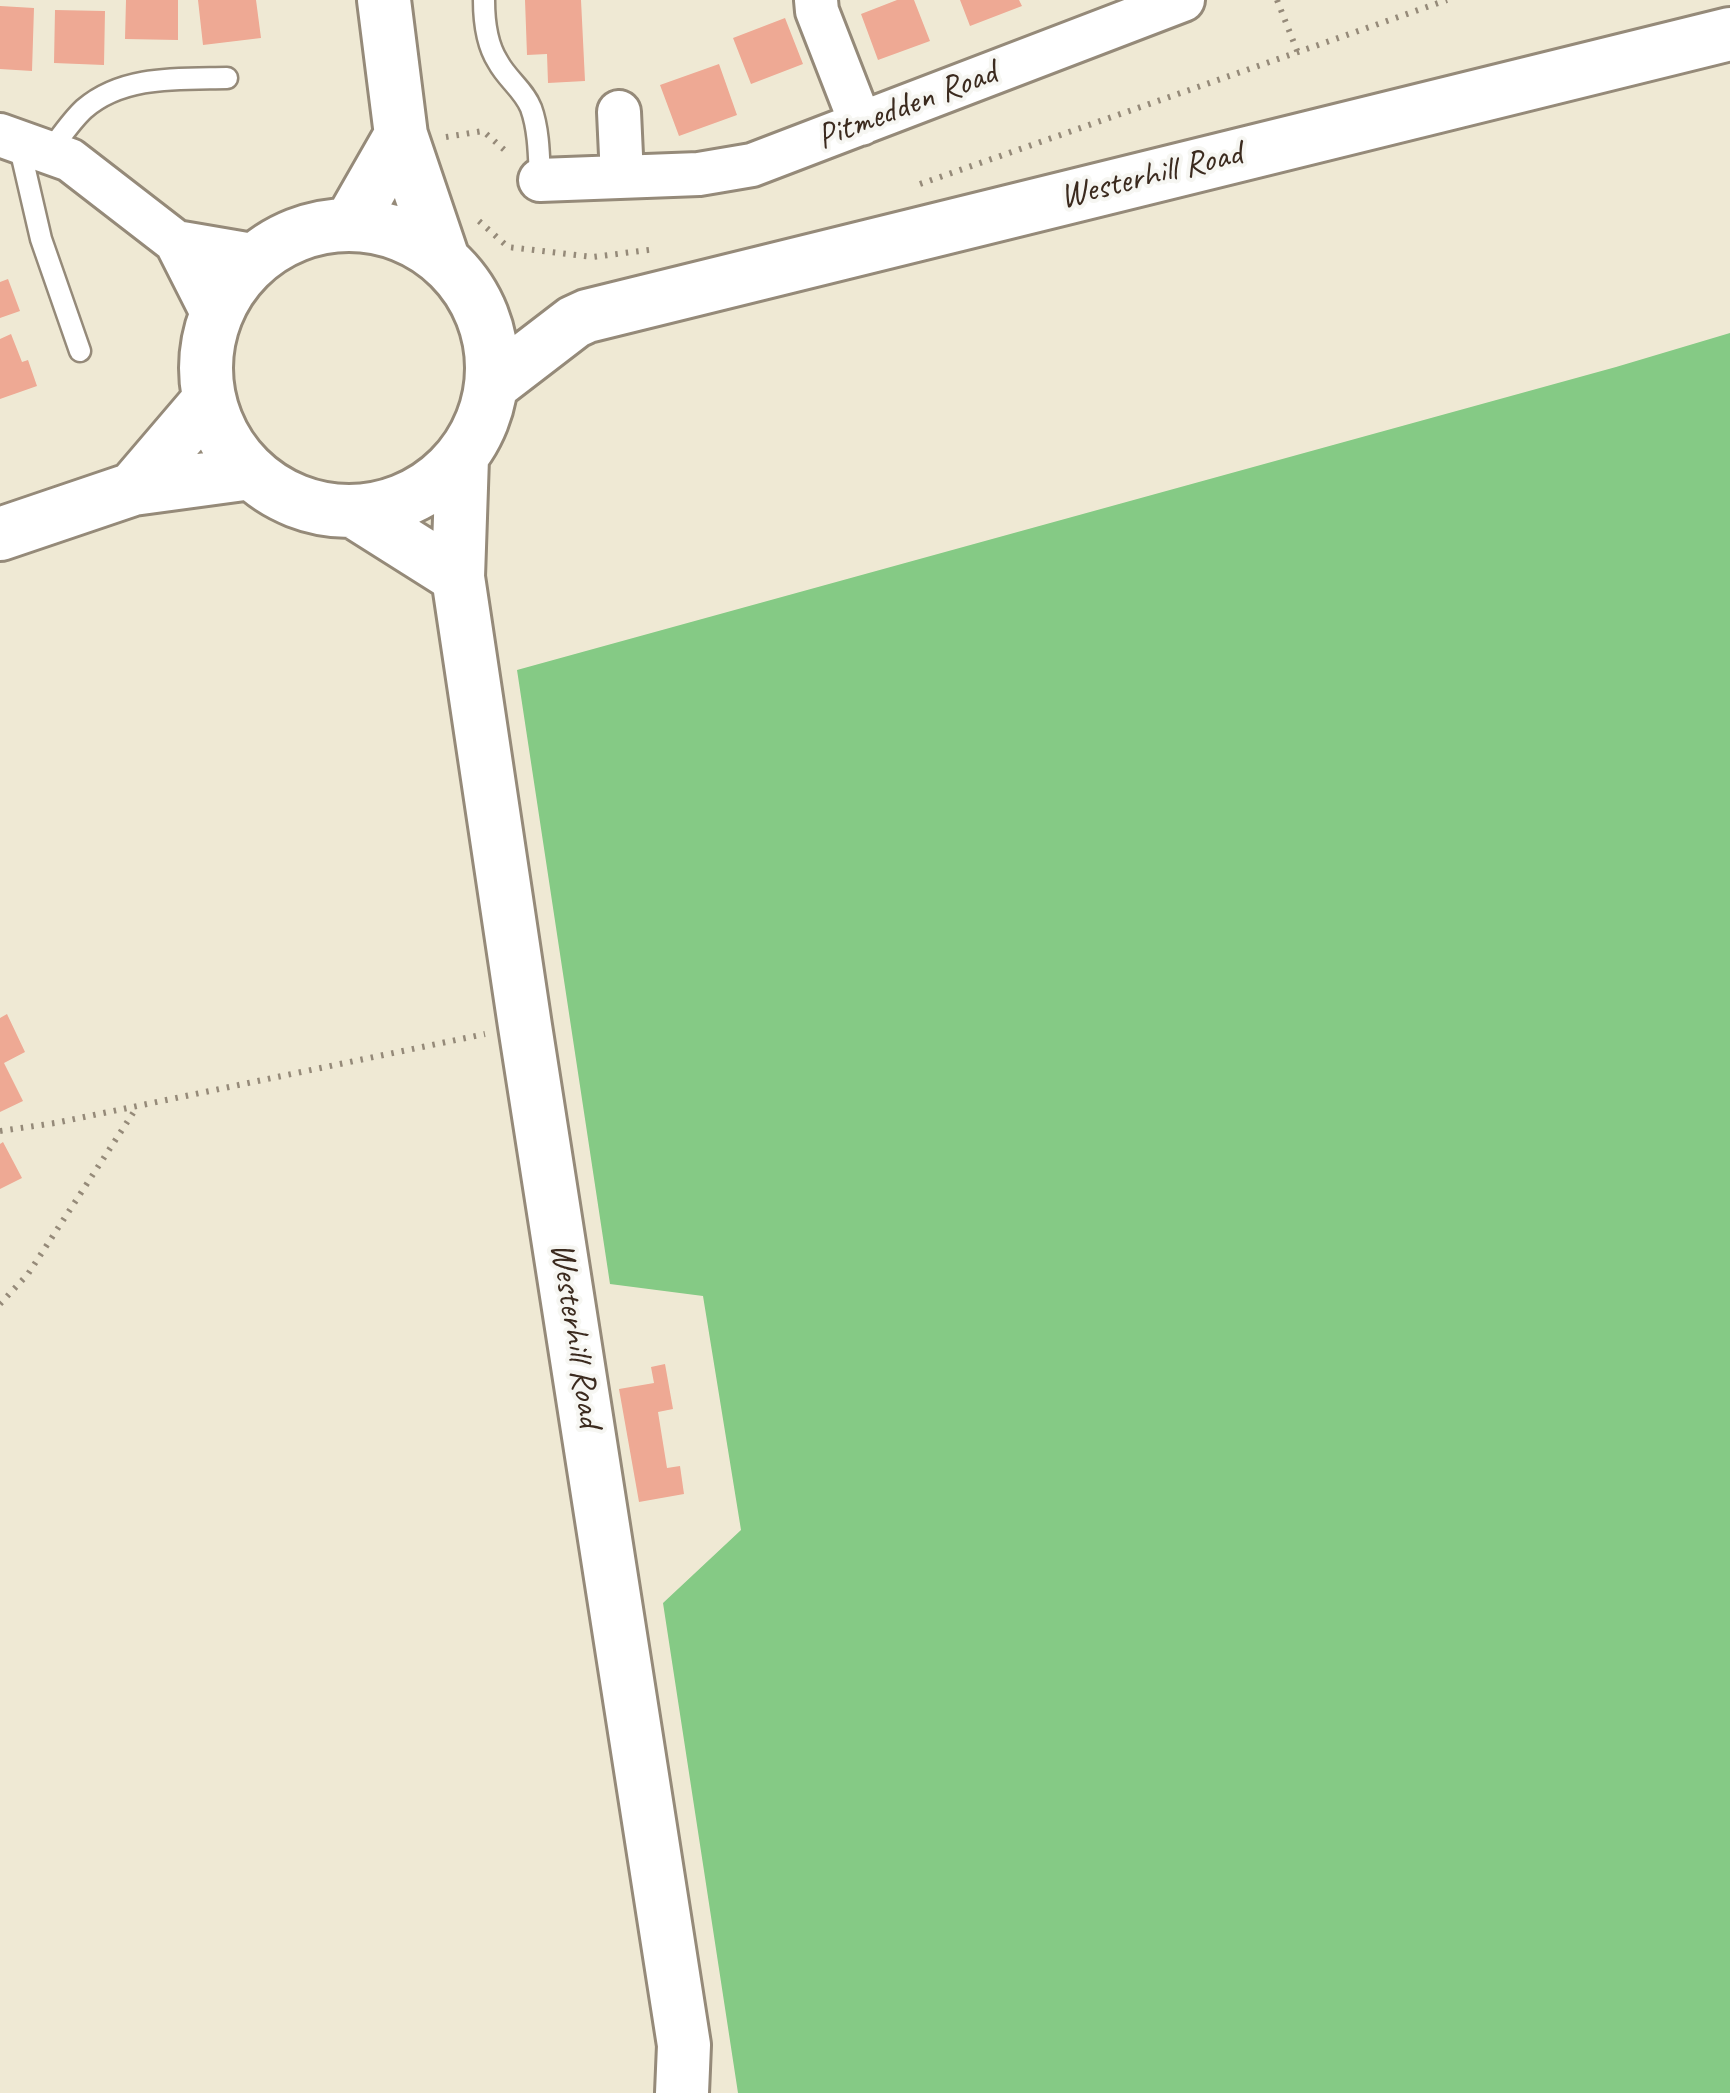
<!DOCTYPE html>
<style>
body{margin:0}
canvas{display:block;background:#efe9d4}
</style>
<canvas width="1730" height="2093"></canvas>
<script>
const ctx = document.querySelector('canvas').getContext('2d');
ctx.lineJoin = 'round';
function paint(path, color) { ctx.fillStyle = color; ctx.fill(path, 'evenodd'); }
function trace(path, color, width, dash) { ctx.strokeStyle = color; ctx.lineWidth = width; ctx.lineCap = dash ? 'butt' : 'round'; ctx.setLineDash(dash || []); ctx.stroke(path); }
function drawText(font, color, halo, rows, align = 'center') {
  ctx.font = font + ' Caveat,sans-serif'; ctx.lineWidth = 8; ctx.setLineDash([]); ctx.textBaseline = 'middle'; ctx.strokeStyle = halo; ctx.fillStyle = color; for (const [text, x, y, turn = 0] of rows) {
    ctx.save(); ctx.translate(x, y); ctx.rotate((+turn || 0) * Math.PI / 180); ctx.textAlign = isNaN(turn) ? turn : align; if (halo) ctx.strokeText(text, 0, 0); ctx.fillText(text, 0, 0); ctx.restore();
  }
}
paint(new Path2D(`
 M1730,333V2093H738L663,1603L741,1530L703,1296L610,1284L517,670L1616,367Z`), '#85ca85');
paint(new Path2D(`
 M126,0H178V40L125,39Z
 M198,0H256L261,38L203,45Z
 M525,0H581L585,81L548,83L547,54L527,55Z
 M897,0H914L930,41L878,60L861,14Z
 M960,0H1019L1022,6L970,26Z
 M0,6L34,8L32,71L0,69Z
 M55,10L105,11L104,65L54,63Z
 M785,18L803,64L751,84L733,38Z
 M719,64L737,115L679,136L660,85Z
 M8,279L20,311L0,318V282Z
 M11,334L22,362L28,360L37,386L0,399V339Z
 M7,1014L25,1052L4,1063L23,1101L0,1112V1018Z
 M3,1142L22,1178L0,1189V1144Z
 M665,1364L673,1409L658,1412L667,1468L680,1466L684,1494L639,1502L619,1389L654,1383L651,1367Z`), '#eea994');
const service = new Path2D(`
 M484,0C484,21 487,45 498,62C507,79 524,90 531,108C539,130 539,157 540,180
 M19,144L41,239L80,351
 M49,152C60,138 71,121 84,109C123,75 179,79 227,78`);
const minor = new Path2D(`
 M816,0L817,11L861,124
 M619,112L622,177
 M0,135L70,160L176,242L214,317
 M540,180L699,174L752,165L1183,0
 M176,242L258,256`);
const tertiary = new Path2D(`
 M384,0L401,135L443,259
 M350,224L401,135
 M206 368a143 143 0 1 1 286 0a143 143 0 1 1-286 0Z
 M492,385L574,322L587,316L1730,34
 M462,458L458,577L525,1026L684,2045L682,2093
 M133,489L209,400
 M355,512L458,577
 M0,534L133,489L251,473`);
trace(service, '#958a79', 25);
trace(minor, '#958a79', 48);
trace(tertiary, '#958a79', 58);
trace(new Path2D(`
 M1277,0L1298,53
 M446,137L483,131L509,154
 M920,184L1447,0
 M479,221L508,247L593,257L656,249
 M0,1131L55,1123L485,1034
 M0,1304L28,1274L137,1107`), '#958a79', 6, [2.5, 8]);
trace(service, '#fff', 20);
trace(minor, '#fff', 42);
trace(tertiary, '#fff', 52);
drawText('35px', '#3b2a1e', '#f6f6f2', [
 ["Pitmedden Road",907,106,-21],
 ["Westerhill Road",1151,176,-14],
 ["Westerhill Road",575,1335,81]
]);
</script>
